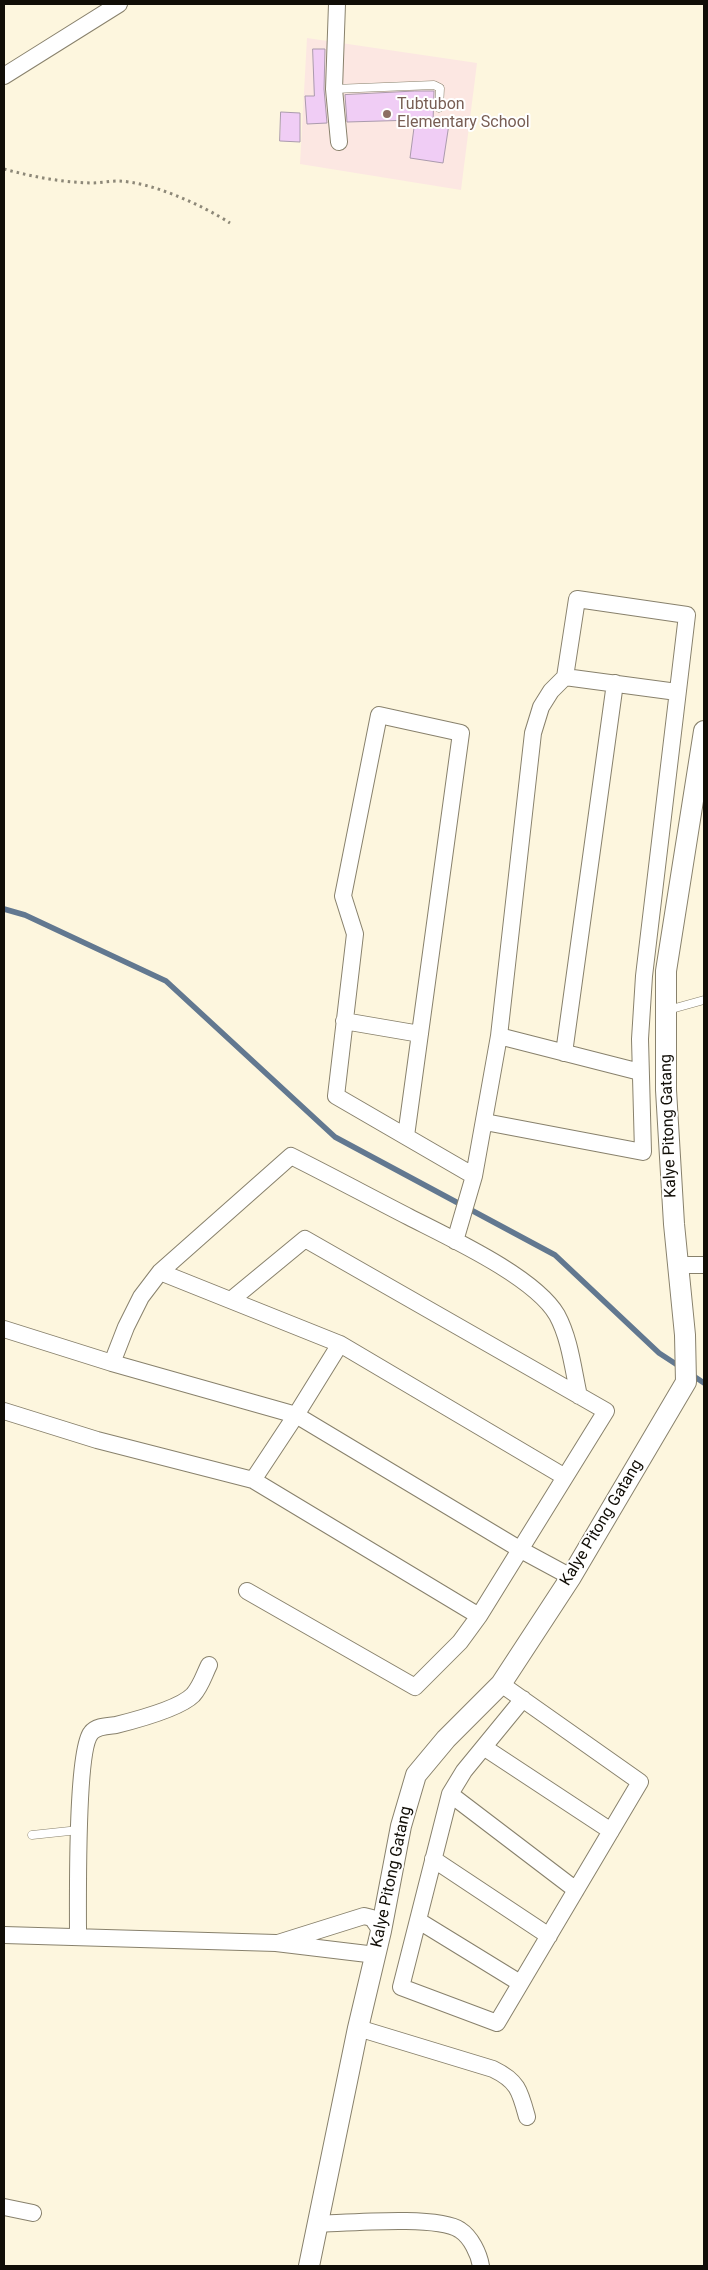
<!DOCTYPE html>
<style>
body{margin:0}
#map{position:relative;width:708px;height:2270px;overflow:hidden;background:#fdf6de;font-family:Roboto,sans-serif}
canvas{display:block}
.frame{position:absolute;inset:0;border:5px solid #110e07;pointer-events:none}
</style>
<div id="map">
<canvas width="708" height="2270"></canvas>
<div class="frame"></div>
</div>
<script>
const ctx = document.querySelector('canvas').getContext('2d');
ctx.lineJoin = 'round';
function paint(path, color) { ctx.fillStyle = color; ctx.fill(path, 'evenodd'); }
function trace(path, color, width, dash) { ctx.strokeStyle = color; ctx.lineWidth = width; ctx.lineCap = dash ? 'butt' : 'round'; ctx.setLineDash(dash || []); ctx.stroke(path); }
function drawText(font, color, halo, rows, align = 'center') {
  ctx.font = font + ' Roboto,sans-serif'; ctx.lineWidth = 4; ctx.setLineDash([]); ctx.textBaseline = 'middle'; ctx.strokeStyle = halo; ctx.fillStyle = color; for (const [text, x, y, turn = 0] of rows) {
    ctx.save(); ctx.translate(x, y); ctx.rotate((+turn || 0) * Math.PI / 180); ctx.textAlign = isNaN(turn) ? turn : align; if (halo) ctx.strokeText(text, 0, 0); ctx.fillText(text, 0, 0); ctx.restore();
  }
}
paint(new Path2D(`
 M307,38L477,63L461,190L300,164Z`), '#fce7e2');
trace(new Path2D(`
 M4,909L25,915L166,981L335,1137L555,1255L659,1353L682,1368
 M689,1373L704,1383`), '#627890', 5.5);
const building = new Path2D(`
 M313,49H325L324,89L327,123L307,124L305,96H314Z
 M415,91H434L433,122L449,124L443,163L410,158L415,120L347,122L345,95Z
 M281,112L300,113V142L280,141Z`);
paint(building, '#f0cdf5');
trace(building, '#ab9bad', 1);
const service = new Path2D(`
 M334,89L434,85L440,88L439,108
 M668,1010L704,1000
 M32,1835L79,1830`);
const minor = new Path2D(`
 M337,4L334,89L339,142
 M4,76L119,4
 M565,677L677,692
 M344,1021L420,1034
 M499,1036L640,1072
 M564,1053L615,683
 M406,1136L461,733L379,715L343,896L355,934L336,1096L474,1176
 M455,1241L474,1176L499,1036L533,733L541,707L551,691L565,677L577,599L687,615L644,976L640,1039L643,1152L485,1122
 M677,1265H704
 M160,1272L340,1344L565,1477
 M231,1300L305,1239L606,1411L479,1616L460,1642L415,1687L247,1591
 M4,1329L112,1363L296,1415L521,1550L571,1577
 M112,1363L126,1327L141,1297L160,1272L291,1156C331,1176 370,1197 409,1217C450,1238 535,1277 557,1315C570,1339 573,1369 579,1396
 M4,1411L97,1440L253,1480L479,1616
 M253,1480L296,1415L340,1344
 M501,1684L640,1782L497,2023L401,1987L450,1794L464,1771L523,1699
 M485,1748L611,1831
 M450,1794L576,1890
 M433,1859L549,1936
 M419,1921L520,1983
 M4,1935L276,1943L376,1955
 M78,1936C78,1905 76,1751 91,1733C96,1726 108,1726 116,1725C136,1720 179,1709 193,1695C201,1686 204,1675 209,1665
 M278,1943L364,1916L372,1918L381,1931
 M358,2028L493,2069C518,2081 520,2091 527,2117
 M4,2207L33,2213
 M318,2224C348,2223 438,2215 460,2230C471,2237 479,2254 481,2266`);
const tertiary = new Path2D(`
 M309,2266L358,2028L381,1931L401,1826L416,1775L446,1739L501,1684L571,1577L686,1382L685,1335L674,1224L666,1090V971L704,731`);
trace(service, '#88816c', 9);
trace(minor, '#88816c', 18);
trace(tertiary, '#88816c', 22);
trace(new Path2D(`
 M4,169C33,177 61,182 91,183C100,183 109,181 118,181C152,182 202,205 230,223`), '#8d8878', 3, [2.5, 4]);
trace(service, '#fff', 8);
trace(minor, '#fff', 16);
trace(tertiary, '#fff', 20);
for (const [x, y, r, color] of [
 [387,114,5,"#8d6e63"]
]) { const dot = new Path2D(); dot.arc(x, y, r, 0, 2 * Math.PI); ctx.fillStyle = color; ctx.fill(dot); trace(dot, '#fff', 2); }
drawText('16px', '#785e54', '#fff', [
 ["Tubtubon",397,105],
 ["Elementary School",397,123]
], 'left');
drawText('16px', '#110e07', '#fff', [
 ["Kalye Pitong Gatang",669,1126,-92],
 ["Kalye Pitong Gatang",602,1523,-59],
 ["Kalye Pitong Gatang",392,1877,-78]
]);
</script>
